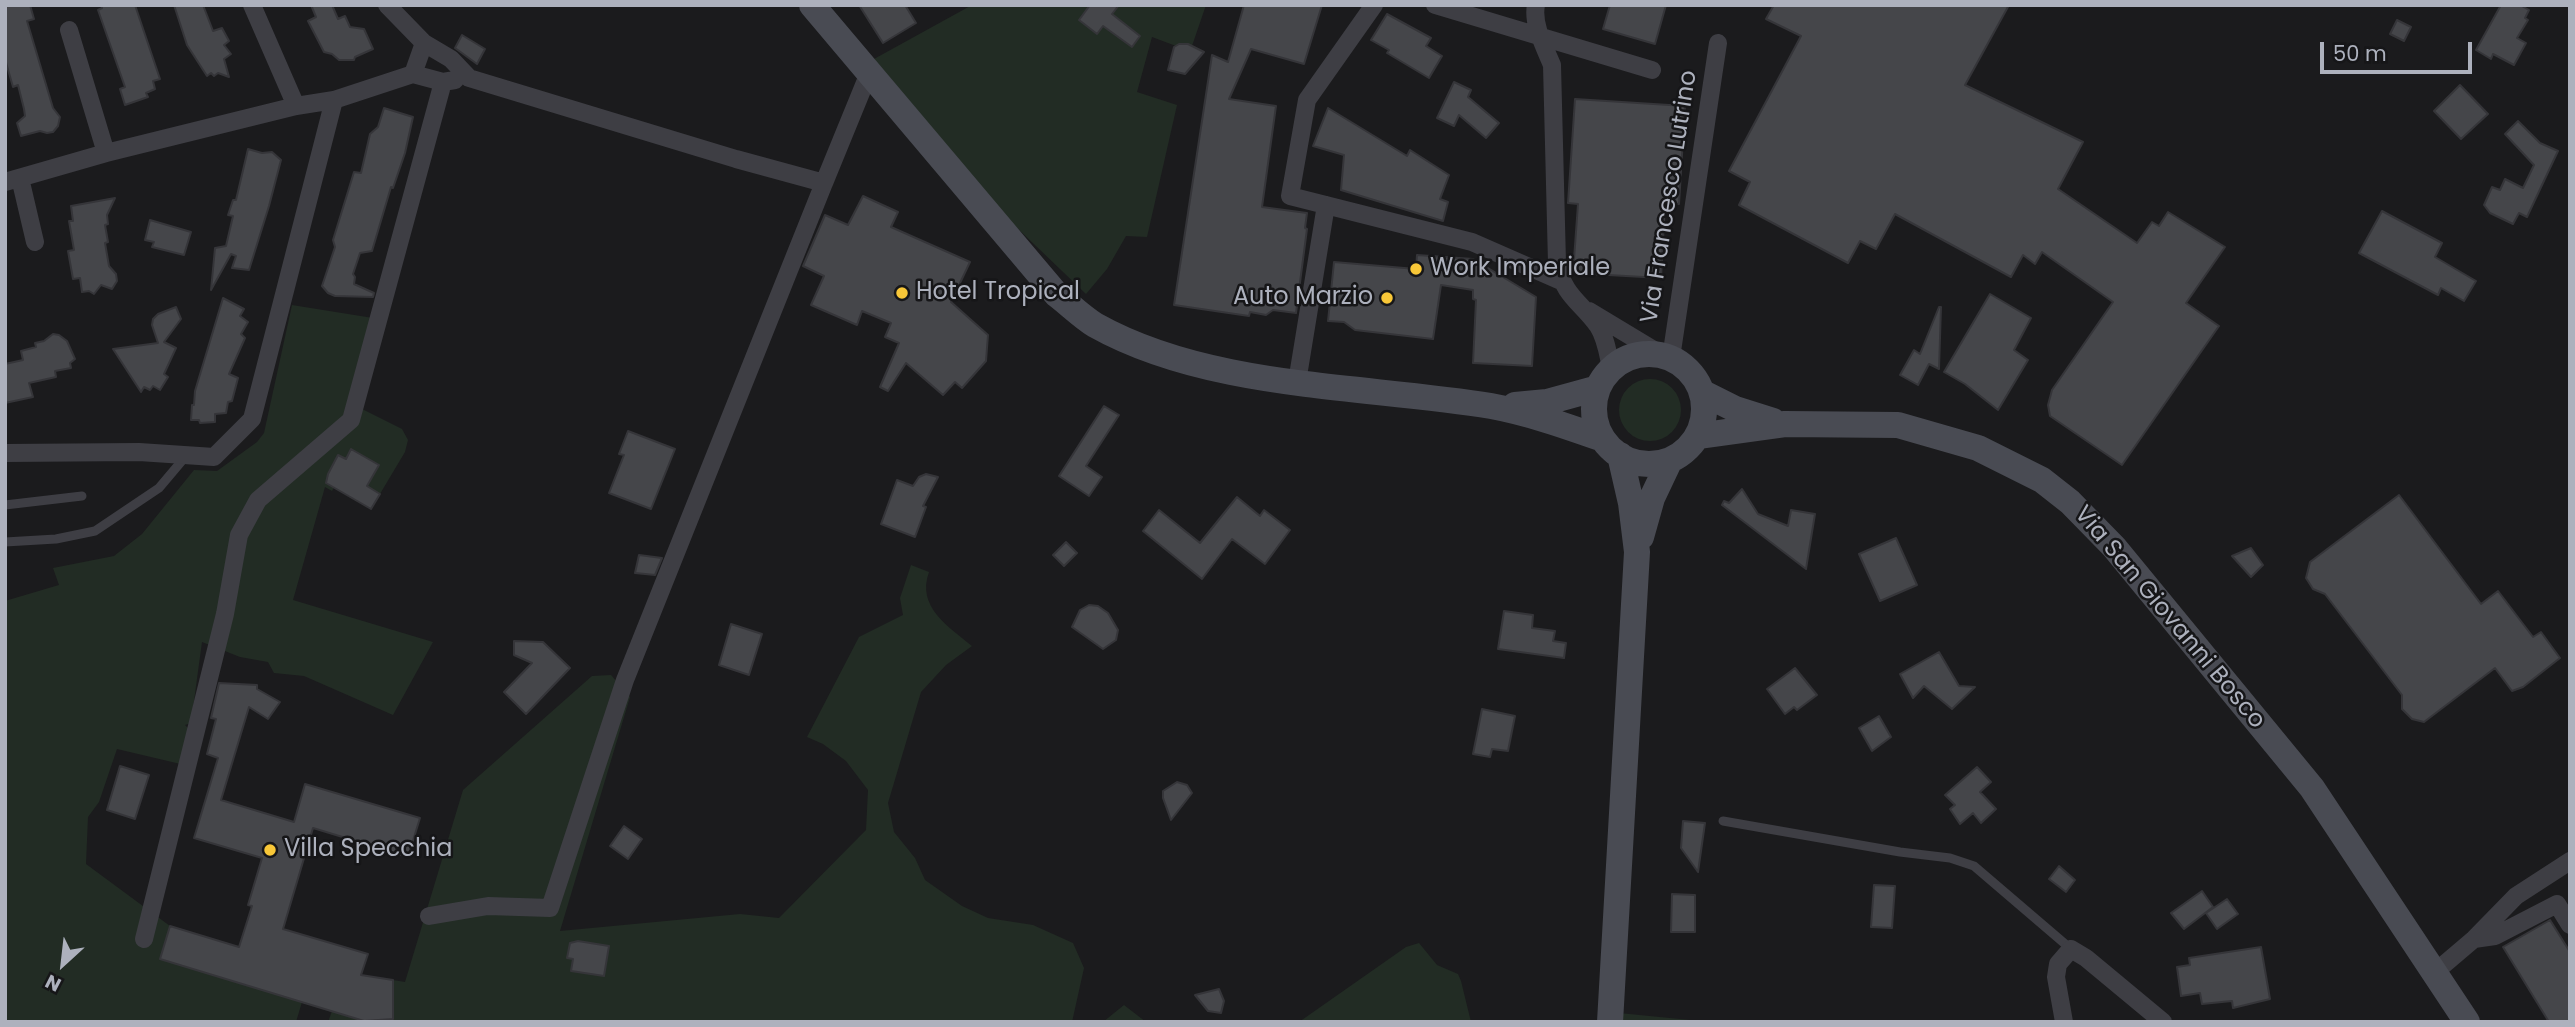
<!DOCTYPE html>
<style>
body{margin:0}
#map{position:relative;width:2575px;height:1027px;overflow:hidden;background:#1b1b1d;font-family:Poppins,sans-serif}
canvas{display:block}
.frame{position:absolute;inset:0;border:7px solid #adb1bd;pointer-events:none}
.north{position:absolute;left:28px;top:929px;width:70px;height:70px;-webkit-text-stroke:5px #161618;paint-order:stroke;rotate:207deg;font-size:19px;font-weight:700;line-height:28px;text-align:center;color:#adb1bd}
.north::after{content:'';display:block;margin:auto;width:24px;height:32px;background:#adb1bd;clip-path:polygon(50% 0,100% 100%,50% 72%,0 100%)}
.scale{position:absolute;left:2320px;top:42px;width:152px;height:32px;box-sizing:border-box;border:4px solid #adb1bd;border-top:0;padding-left:9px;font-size:21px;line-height:24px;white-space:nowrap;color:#adb1bd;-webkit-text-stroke:5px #161618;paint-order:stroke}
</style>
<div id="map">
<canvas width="2575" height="1027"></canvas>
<div class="frame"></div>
<div class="north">N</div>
<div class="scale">50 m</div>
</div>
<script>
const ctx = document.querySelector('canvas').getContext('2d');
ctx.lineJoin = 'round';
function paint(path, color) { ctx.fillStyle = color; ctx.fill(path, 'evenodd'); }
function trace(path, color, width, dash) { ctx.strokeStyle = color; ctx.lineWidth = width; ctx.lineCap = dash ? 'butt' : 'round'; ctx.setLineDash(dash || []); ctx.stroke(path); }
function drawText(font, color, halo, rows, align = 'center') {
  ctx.font = font + ' Poppins,sans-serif'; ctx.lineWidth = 5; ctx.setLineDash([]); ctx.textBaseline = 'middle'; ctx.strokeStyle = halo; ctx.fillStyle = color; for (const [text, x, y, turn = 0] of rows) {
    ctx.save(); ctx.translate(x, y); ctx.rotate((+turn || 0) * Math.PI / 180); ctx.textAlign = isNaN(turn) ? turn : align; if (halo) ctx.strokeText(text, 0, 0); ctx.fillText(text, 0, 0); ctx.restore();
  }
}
paint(new Path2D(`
 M972,5H1206L1192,46L1188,44L1176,46L1152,37L1137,92L1177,105L1147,237L1126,236L1107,269L1086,294L1013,224L874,59Z
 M292,305L373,318L350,403L402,429L408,440L405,452L371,509L346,495L351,485L339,478L332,491L325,487L293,600L433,642L393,715L304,676L274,673L268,662L240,657L202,642L191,723L185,725L195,735L189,766L117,749L99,802L88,817L86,864L170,926L160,959L302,1002L296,1022H5V601L59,585L53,568L114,556L142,534L194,470L217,471L257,442L264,433Z
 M1619 410a31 31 0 1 1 62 0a31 31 0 1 1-62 0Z
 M911,565L929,572C916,607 949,627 972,646L946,665L921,692L888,803L894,832L915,858L925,880L962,906L988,918L1033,925L1073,943L1084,968L1072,1022H328L332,1011L364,1021L393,1019V980L405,982L463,790L592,676L611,675L630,697L560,931L740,914L779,918L866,830L868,790L846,761L823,744L807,737L859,637L903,615L900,598Z
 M1419,943L1437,965L1458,974L1461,981L1471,1022H1299L1406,947Z
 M1124,1005L1146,1022H1103Z
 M1619,1013L1700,1021L1701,1022H1619Z`), '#222c24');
const building = new Path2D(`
 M5,5H30L34,19L27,21L53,108L60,117L58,126L53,132L47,133L40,131L21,136L17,123L25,116L24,109L18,85L13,87L5,59Z
 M101,5H135L160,79L153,81L155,89L146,93L148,97L125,105L120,89L125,87L98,10L102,8Z
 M174,5H203L213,31L222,28L229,41L224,45L231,54L224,59L229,77L218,73L214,76L211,73L207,76L187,45Z
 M311,5H332L338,19L345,16L350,27L364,29L373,49L355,57L354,60H339L332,54L324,52L308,21L316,17Z
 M859,5H905L916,23L883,43Z
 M1090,5H1119L1112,14L1140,36L1132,47L1103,26L1097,34L1079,20Z
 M1244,5H1322L1304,64L1251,49L1229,99L1276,106L1262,207L1307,213L1305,228L1307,229L1296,313L1273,310L1266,315L1250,312L1249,316L1174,305L1212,55L1228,62Z
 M1610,5H1666L1655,44L1603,29Z
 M1774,5H2009L1965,85L2083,142L2058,189L2137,243L2152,222L2159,226L2168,212L2225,247L2186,303L2219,326L2122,465L2050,416L2048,405L2052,390L2113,302L2042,252L2035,264L2023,255L2011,277L1895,214L1876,249L1860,241L1848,263L1739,205L1750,182L1729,171L1801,36L1766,19Z
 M2501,5H2520L2529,10L2525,18L2528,20L2517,38L2526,43L2514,65L2493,54L2491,59L2476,50Z
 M1387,14L1431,38L1426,46L1442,56L1429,78L1387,53L1389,50L1371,40Z
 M2397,20L2411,27L2404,41L2390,34Z
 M462,35L485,49L477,64L455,48Z
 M1179,44H1188L1204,52L1185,74L1168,70L1174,47Z
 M1454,82L1471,90L1468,97L1499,123L1486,138L1459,115L1454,126L1437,118Z
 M2460,85L2488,114L2461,139L2434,111Z
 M1575,99L1685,106L1679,204L1665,203L1661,278L1573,273L1578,204L1568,203Z
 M384,108L413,117L405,153L393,188L391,187L372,251L360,253L353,274L355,277L354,284L374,293L373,297L335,296L328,293L322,286L335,247L333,240L354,172L361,173L370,134L378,127Z
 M1328,108L1407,156L1410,150L1449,175L1440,199L1448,202L1443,221L1341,190L1344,155L1313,146Z
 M2518,121L2540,143L2558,151L2527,217L2519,213L2513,224L2490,213L2484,205L2492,187L2500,190L2505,179L2523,188L2534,165L2505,134Z
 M248,149L262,153L272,152L281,160L269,206L249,270L232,268L236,256L231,254L211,290L215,248L226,246L233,216L228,215L233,200H236Z
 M863,196L898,212L891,227L970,262L951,302L988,335L986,361L962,388L955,382L943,395L906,363L888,391L880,387L899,343L885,337L891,323L862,311L857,325L811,305L824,276L803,266L825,215L848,225Z
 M115,198L107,215L108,224L105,225L108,242L105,243L109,266L116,274L117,281L112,289L101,285L94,294L89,291L82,292L80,278L73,279L68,251L74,250L69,221H73L71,206Z
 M2382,211L2442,243L2435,257L2476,281L2464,301L2441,288L2438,295L2359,253Z
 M150,220L191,232L184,255L152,247L154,242L145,240Z
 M1417,255L1473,259L1536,297L1532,366L1473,363L1476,300L1473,299V290L1441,285L1433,339L1355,330L1344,322L1328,321L1334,262L1416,269Z
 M1990,294L2031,318L2014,350L2028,360L1998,410L1965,384L1944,372Z
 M223,298L244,309L240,316L248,322L241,334L245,338L229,374L238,378L232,401L228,402L226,413L215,414V422L200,423L199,420H191L192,405H194L195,391Z
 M176,307L181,319L164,342L176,348L164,374L168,377L160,390L153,386L150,390L144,387L141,392L113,349L158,343L152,325L153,319L158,314Z
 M1939,307H1941L1939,369L1929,364L1918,385L1900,375L1914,350L1920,354Z
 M53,334L59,335L67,341L75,359L70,363L71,368L55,371L56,377L29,383L33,397L5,403V364L23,360L21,351L36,347L35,343L44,341Z
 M1104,406L1119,415L1086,466L1102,477L1089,496L1059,476Z
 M628,431L675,449L651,509L609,493L624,455L619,454Z
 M351,449L379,465L367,486L380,494L371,509L326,483L328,474L338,455L346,459Z
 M926,474L938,477L923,506L926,507L915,537L881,524L897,480L913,486L919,477Z
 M1742,489L1758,514L1788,526L1791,510L1815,514L1806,569L1722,505L1724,501L1729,503Z
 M2399,495L2481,604L2498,591L2533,637L2541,632L2560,658L2523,687L2512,691L2495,668L2424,722L2412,719L2402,709V695L2325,594L2313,589L2306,578L2310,562Z
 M1237,497L1260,516L1264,510L1290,530L1265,564L1232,539L1202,579L1143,531L1159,510L1200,543Z
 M1896,538L1917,585L1880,601L1859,554Z
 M1066,542L1077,553L1064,566L1053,555Z
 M2251,548L2263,565L2251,577L2232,556Z
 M639,555L662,558L655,575L635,573Z
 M1089,605L1098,606L1108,613L1118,630L1116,640L1103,649L1072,627L1080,610Z
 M1504,611L1533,615L1532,628L1555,631L1553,641L1566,643L1564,658L1498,649Z
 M731,624L762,634L749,675L719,665Z
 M514,641L543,642L570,668L526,714L504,692L532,663L514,655Z
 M1939,652L1959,686L1975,687L1952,709L1924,686L1913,698L1900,674Z
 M1795,668L1817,695L1797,710L1794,707L1785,714L1767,689Z
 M219,683L257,685V689L280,702L268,719L249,707L221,800L294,822L305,784L420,818L408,857L313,828L283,929L368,954L361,975L393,980V1019L364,1021L160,959L170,926L239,947L252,906L248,905L262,858L194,838L218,758L207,754L216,719L211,718Z
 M1482,709L1515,716L1508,751L1492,749L1490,757L1473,754Z
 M1879,716L1891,737L1872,751L1859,728Z
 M120,766L149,775L135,819L107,810Z
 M1977,767L1991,782L1980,792L1996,809L1981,823L1973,813L1960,824L1950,809L1955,805L1945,795Z
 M1177,782L1187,785L1192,793L1171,820L1163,798V791Z
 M1683,821L1705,823L1698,872L1681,848Z
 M624,826L642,839L628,859L610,846Z
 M2059,866L2075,880L2066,892L2049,879Z
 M1874,885L1895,886L1892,928L1871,927Z
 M2202,891L2213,907L2184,929L2171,913Z
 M1672,894L1695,895V932H1671Z
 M2227,899L2238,914L2217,929L2206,913Z
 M2550,920L2570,952V1022H2549L2503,947Z
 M578,941L609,946L604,976L571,971L573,959L567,958L570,943Z
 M2261,947L2270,999L2233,1008L2232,1001L2202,1004L2200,993L2181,996L2177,967L2190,965L2189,958Z
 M1219,989L1224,1001L1221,1013L1208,1011L1195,995Z`);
paint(building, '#45464a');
trace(building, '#353539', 2);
trace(new Path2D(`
 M5,505L82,496
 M5,542L56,539L95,531L159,488L186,456
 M1723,821L1900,852L1950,858L1974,866L2071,949`), '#3e3e44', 9);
trace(new Path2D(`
 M252,5L296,106
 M387,5L424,43L451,59L469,78L736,159L824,183L869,73
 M1374,5L1307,100L1290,196L1472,242L1561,281
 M1435,5L1652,70
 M1536,5C1532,24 1545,48 1552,65L1557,263C1564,297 1580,301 1598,326C1606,338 1608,354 1611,368
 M69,30L106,153
 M413,74L443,82L455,80
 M20,178L35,242
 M5,182L106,153L296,106L334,100L413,74L424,43
 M1589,311L1662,355
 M1671,358L1718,43
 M1297,382L1326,205
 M5,453L139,452L214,457L252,419L334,100
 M429,916L488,906L550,908L625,680L824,183
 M144,939L225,614L239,535L258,500L351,420L443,82
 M2474,939L2495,936L2557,904L2570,925
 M2434,973L2474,939L2516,896L2570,861
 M2064,1022L2056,977L2058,964L2071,949L2086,958L2163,1022`), '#3e3e44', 18);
trace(new Path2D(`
 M812,5L1057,295C1070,305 1082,317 1095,325C1209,389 1363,385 1491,406C1529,413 1566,426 1603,439
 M1594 409a55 55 0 1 1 110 0a55 55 0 1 1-110 0Z
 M1703,393L1735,409L1773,421
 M1515,405L1547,402L1598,388
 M1698,436L1785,424L1898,425L1978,448L2042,480L2070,502L2114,547L2312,788L2467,1022
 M1641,537L1652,498L1670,460
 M1610,1022L1637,552L1631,503L1620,455`), '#494b53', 26);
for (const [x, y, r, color] of [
 [1416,269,7,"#f8c738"],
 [902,293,7,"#f8c738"],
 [1387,298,7,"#f8c738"],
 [270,850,7,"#f8c738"]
]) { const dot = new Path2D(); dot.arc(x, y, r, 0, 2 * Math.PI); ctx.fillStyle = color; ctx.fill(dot); trace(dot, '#161618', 2.5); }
drawText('24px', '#adb1bd', '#161618', [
 ["Via Francesco Lutrino",1670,197,-81],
 ["Via San Giovanni Bosco",2169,618,50]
]);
drawText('24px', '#adb1bd', '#161618', [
 ["Work Imperiale",1430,269],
 ["Hotel Tropical",916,293],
 ["Auto Marzio",1373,298,"right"],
 ["Villa Specchia",284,850]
], 'left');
</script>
